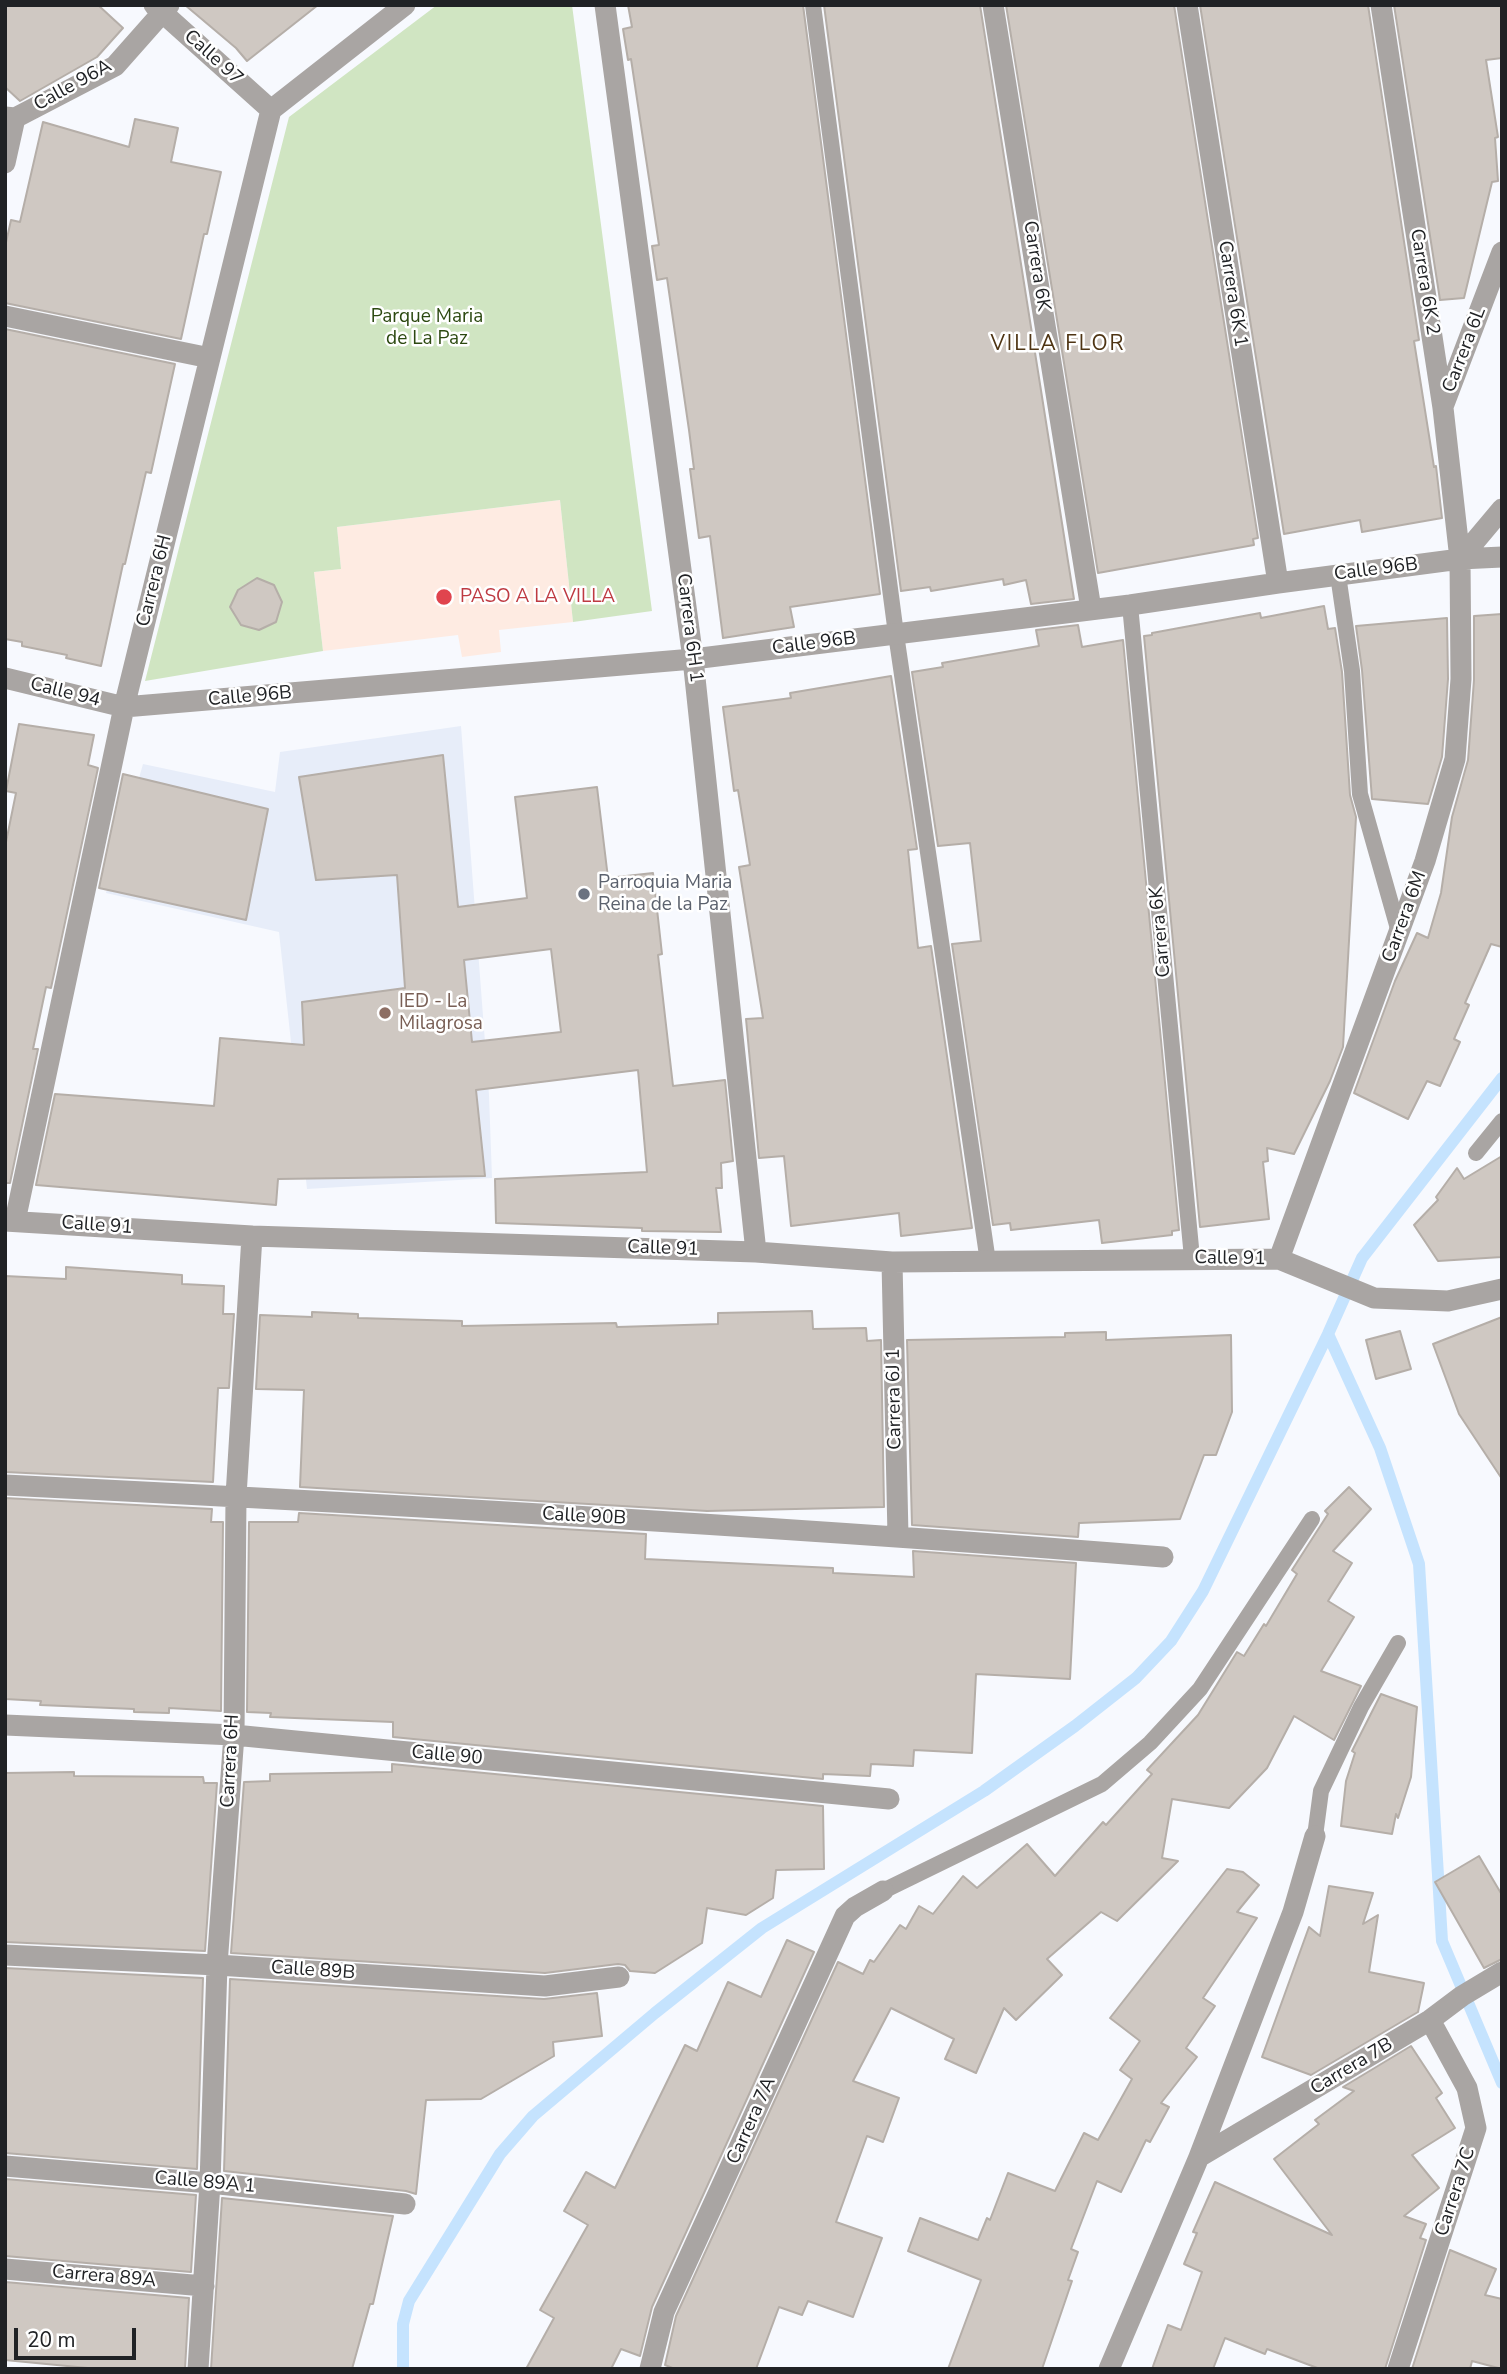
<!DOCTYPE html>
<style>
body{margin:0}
#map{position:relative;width:1507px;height:2374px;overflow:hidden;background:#f7f9fe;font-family:"Nunito Sans",sans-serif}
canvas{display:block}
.frame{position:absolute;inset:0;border:7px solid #202225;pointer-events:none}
.scale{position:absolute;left:14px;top:2328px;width:122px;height:32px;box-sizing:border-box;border:4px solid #202225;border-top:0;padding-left:9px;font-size:21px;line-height:24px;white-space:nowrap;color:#202225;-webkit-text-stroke:5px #fff;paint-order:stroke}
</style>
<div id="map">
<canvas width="1507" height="2374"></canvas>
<div class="frame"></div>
<div class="scale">20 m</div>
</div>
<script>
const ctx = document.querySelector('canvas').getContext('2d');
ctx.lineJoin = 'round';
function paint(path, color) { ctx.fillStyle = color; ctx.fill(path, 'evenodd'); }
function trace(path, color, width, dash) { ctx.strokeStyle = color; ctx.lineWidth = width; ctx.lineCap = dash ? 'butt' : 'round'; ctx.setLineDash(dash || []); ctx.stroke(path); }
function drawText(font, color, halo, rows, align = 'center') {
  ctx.font = font + ' "Nunito Sans",sans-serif'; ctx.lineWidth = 5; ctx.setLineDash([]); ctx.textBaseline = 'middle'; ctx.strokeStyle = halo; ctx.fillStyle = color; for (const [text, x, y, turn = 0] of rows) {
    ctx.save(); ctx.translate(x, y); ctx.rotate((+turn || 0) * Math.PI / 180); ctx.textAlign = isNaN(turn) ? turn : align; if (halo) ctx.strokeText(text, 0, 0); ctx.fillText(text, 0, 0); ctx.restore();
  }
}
paint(new Path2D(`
 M560,500L573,622L499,630L501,652L462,657L458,635L323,651L314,572L341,569L337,527Z`), '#feebe2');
paint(new Path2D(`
 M461,726L489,1095L492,1178L307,1189L279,932L106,893L143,764L275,792L280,752Z`), '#e7edf9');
paint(new Path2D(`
 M437,5H572L652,611L573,622L560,500L337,527L341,569L314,572L323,651L145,681L289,117Z`), '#d0e5c2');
trace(new Path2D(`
 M1328,1334L1380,1448L1419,1564L1442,1941L1502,2083
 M403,2369V2324L409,2301L500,2154L533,2116L655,2013L762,1928L984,1791L1075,1726L1136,1678L1171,1641L1203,1591L1328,1334L1362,1258L1502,1078`), '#c5e3fe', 12);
const building = new Path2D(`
 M5,5H98L123,28L97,57L20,101L5,87Z
 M185,5H318L247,61L236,48Z
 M628,5H803L880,594L790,607L794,627L723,638L710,536L699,538L690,469H694L689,430L667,278L657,280L652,246L659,245L631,59L628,60L623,29L632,27Z
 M824,5H980L1074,599L1031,604L1026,580L1004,585L1003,579L931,591L930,587L901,591Z
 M1006,5H1174L1258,538L1253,539L1254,545L1098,573Z
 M1200,5H1368L1419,340L1414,341L1434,467L1436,466L1442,518L1362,532L1360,520L1284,534Z
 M1394,5H1502V58L1486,60L1498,137L1495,138L1498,181L1492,182L1464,298L1440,300Z
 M135,119L178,128L171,162L221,172L207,234H204L181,339L5,303V247L11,220L20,222L43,122L129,147Z
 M5,329L175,364L151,473L146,472L125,564H123L101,666L66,658L67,655L22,646V642L5,639Z
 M257,578L274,585L282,602L276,622L259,630L241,625L230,607L238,590Z
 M1324,606L1328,629L1335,628L1342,672L1350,795L1356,817L1343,1047L1330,1081L1294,1154L1267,1148L1268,1161L1263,1162L1269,1219L1200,1227L1144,636L1152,635V633L1260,613L1261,618Z
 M1502,614V947L1491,944L1465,1003L1469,1005L1454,1039L1460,1042L1440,1086L1427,1081L1408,1119L1354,1093L1395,981L1417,933L1428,938L1441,893L1452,817L1468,760L1474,680V616Z
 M1447,618L1448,679L1442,757L1428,804L1372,799L1362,670L1356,626Z
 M1078,625L1082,647L1123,640L1179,1230L1172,1231V1235L1102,1243L1099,1220L1011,1230L1010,1223L993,1225L952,944L981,941L970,843L938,846L912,672L943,667L942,663L1039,646L1036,630Z
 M891,676L917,849L908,850L918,948L931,946L972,1228L901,1236L899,1213L791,1226L784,1156L759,1158L746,1019L763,1018L739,867L750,865L738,790L734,791L723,707L791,698L790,693Z
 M19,724L94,735L88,765L98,768L51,988L46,987L33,1049H38L10,1183H5V847L16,793L6,791Z
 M443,755L458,907L527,898L515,797L597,787L608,878L653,873L662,954L658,955L673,1086L725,1080L733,1161L721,1163L722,1188H716L721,1232L642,1231V1228L496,1223L495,1179L647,1172L638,1070L476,1090L485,1176L278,1179L276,1205L36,1185L55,1094L214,1106L220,1038L304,1045L302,1002L405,988L397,875L316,880L299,777ZM551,949L561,1032L472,1042L464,960Z
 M123,774L268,809L246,920L99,888Z
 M1502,1156V1257L1438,1261L1414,1225L1438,1200L1436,1197L1457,1168L1464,1179Z
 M66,1267L182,1275V1284L224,1286L223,1314H234L229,1388H218L213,1482L5,1472V1276L66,1279Z
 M812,1311L813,1329L866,1328L867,1341L881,1340L884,1507L707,1511L300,1487L304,1390L256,1389L260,1315L312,1317V1312L358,1314V1318L462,1321V1326L616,1323L617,1327L718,1324V1313Z
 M1502,1317V1479L1459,1414L1433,1344Z
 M1400,1331L1411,1369L1376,1379L1366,1340Z
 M1106,1332V1340L1231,1335L1232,1412L1216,1455H1204L1180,1519L1079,1523L1078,1537L912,1525L907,1340L1065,1337V1333Z
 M1349,1487L1371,1509L1333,1551L1352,1563L1328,1601L1354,1617L1321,1671L1361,1686L1334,1740L1294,1716L1267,1768L1229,1808L1172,1799L1162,1858L1178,1861L1117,1921L1101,1912L1047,1959L1062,1975L1016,2020L1004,2008L976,2073L945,2059L954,2039L891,2008L853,2081L899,2098L883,2142L867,2136L836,2222L882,2238L853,2317L808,2301L802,2315L779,2307L756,2369H675L665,2365L676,2316L838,1962L863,1974L870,1960L874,1962L900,1925L906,1929L919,1906L933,1914L963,1876L977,1888L1027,1844L1055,1876L1103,1822L1106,1825L1152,1774L1147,1770L1198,1715L1237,1652L1244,1656L1264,1624L1266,1626L1297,1574L1292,1570L1328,1514L1325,1511Z
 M5,1498L212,1509L211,1522H223L221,1711L169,1708V1713L134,1712V1709L40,1705L41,1701L5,1699Z
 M299,1513L646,1534L645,1559L833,1568V1573L914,1577L913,1551L1076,1563L1070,1679L976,1674L972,1753L914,1750L913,1766L871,1764L870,1776L823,1774V1779L393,1737V1722L270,1717L271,1713L247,1712L249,1522H298Z
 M1381,1694L1417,1707L1411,1777L1398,1818L1396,1814L1392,1834L1341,1826L1346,1781L1355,1753L1352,1751Z
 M392,1764L823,1806L824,1869L776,1870L773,1898L746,1915L707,1908L702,1943L655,1973L630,1971L625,1965L618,1964L545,1973L231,1953L244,1782L270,1781V1774L392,1772Z
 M74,1772V1776L203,1777L204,1783H217L205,1951L5,1942V1773Z
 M1479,1856L1502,1895V1959L1484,1968L1435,1882Z
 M1227,1869L1243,1872L1259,1885L1237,1912L1257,1918L1203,1998L1215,2006L1186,2048L1197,2057L1161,2103L1169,2107L1150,2142L1146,2140L1121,2192L1097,2181L1071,2249L1078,2252L1068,2280L1072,2281L1042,2369H948L981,2280L908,2251L920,2218L978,2240L987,2218L990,2220L1008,2173L1055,2191L1084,2133L1098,2140L1132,2079L1120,2070L1140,2041L1110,2018Z
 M1329,1886L1373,1893L1363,1924L1378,1915L1369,1972L1424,1983L1418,2012L1311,2075L1262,2057L1309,1927L1320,1936Z
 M787,1940L814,1952L652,2307L640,2356L621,2349L611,2369H526L554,2318L540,2310L588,2225L564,2211L586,2172L615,2188L685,2045L697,2051L728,1982L761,1997Z
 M5,1968L203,1978L197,2169L5,2153Z
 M230,1979L544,1999L597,1993L602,2036L553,2042L554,2056L481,2099L426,2100L416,2194L406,2191L224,2171Z
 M1411,2046L1442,2093L1436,2098L1455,2128L1412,2155L1439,2188L1404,2216L1426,2224L1420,2238L1426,2240L1385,2369H1320L1267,2349L1265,2354L1225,2338L1213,2369H1152L1168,2325L1181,2330L1202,2272L1184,2264L1197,2233L1193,2232L1215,2182L1332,2235L1274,2159L1319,2124L1315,2120L1354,2091L1343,2087Z
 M5,2179L196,2195L191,2272L5,2256Z
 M222,2198L393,2216L373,2304H370L352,2369H211Z
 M1450,2250L1496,2269L1485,2295L1502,2299V2369L1472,2361L1470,2369H1412Z
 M5,2282L189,2298L185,2369H98L5,2360Z`);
paint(building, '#cfc8c2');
trace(building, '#b5aea8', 2);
trace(new Path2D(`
 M813,5L896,634L988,1262
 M1338,575L1352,671L1360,794L1399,932
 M1130,605L1192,1258
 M1476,1153L1502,1121
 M1315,1836L1321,1791L1361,1707L1398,1643
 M883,1891L1102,1784L1150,1743L1200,1689L1312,1519`), '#a9a5a3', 16);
trace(new Path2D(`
 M154,5L271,110
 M605,5L693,659L756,1252
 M993,5L1091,609
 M1187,5L1278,583
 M5,117L15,118L115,66L169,5
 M5,163L15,118
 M5,316L210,358
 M1444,404L1502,252
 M1460,559L1502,509
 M5,678L124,707L693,659L1130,605L1278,583L1460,559L1502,557
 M5,1221L252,1236L756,1252L892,1262L1279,1259L1374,1298L1448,1301L1502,1289
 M15,1221L124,707L271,110L405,5
 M1279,1259L1425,861L1455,759L1461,679L1460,559L1443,408L1381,5
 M892,1262L898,1536
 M5,1485C391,1504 778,1526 1163,1557
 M5,1725L234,1735L889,1799
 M5,1955L217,1965L545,1986L619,1977
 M1199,2157L1293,1912L1315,1836
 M5,2166L210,2183L405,2204
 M5,2269L204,2286
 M198,2369L210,2183L217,1965L234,1735L236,1496L252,1236
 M650,2369L664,2312L845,1916L855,1907L883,1891
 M1109,2369L1199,2157L1430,2020L1462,1996L1502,1972
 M1398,2369L1476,2128L1467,2088L1430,2020`), '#a9a5a3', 21);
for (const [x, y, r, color] of [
 [444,597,9,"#e0444e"],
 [584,894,7,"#6b7280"],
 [385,1013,7,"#8d6e63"]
]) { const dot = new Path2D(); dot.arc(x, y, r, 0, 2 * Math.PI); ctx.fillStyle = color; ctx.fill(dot); trace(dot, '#fff', 2.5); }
drawText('19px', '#202225', '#fff', [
 ["Calle 97",213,58,42],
 ["Calle 96A",73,86,-29],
 ["Carrera 6K",1036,266,81],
 ["Carrera 6K 2",1424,282,81],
 ["Carrera 6K 1",1232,294,81],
 ["Carrera 6L",1465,350,-69],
 ["Calle 96B",1376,570,-7],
 ["Carrera 6H",155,581,-76],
 ["Carrera 6H 1",689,628,83],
 ["Calle 96B",814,644,-7],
 ["Calle 94",65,693,14],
 ["Calle 96B",250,697,-5],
 ["Carrera 6M",1405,917,-70],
 ["Carrera 6K",1161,932,-95],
 ["Calle 91",97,1226,4],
 ["Calle 91",663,1249,2],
 ["Calle 91",1230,1259,1],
 ["Carrera 6J 1",895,1399,-91],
 ["Calle 90B",584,1517,3],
 ["Calle 90",447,1756,5],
 ["Carrera 6H",231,1761,-87],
 ["Calle 89B",313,1971,4],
 ["Carrera 7B",1352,2067,-31],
 ["Carrera 7A",752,2121,-66],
 ["Calle 89A 1",205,2183,5],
 ["Carrera 7C",1456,2192,-72],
 ["Carrera 89A",104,2277,5]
]);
drawText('19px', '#2c4910', '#fff', [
 ["Parque Maria",427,317],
 ["de La Paz",427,339]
]);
drawText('19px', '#be3a42', '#fff', [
 ["PASO A LA VILLA",460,597]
], 'left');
drawText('19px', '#5b616d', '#fff', [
 ["Parroquia Maria",598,883],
 ["Reina de la Paz",598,905]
], 'left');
drawText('19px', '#785e54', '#fff', [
 ["IED - La",399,1002],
 ["Milagrosa",399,1024]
], 'left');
ctx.letterSpacing = '2px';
drawText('21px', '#4e3413', '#fff', [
 ["VILLA FLOR",1058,345]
]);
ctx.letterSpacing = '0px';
</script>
